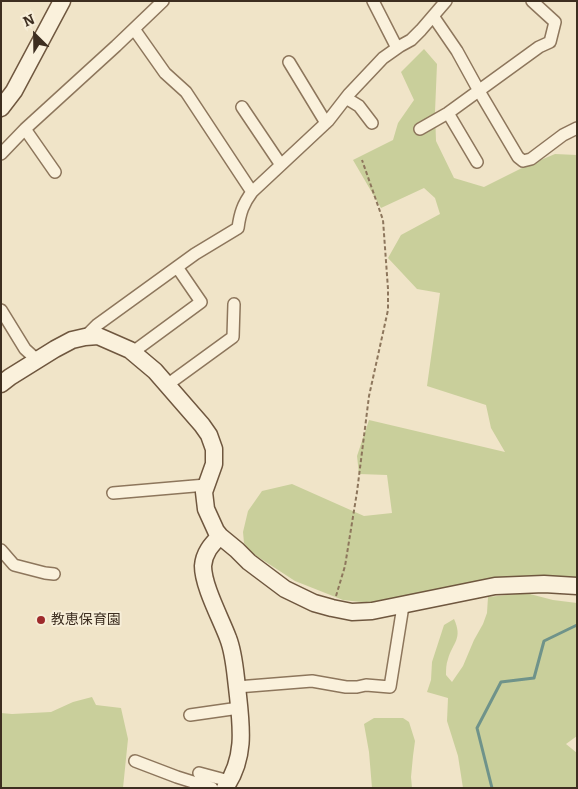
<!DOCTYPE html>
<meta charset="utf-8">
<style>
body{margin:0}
#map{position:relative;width:578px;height:789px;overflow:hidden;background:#f0e4c8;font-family:Bitter,serif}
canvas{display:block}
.frame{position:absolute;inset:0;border:2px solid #3d2e20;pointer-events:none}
.north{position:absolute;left:10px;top:10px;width:50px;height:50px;-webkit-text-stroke:4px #f7eed8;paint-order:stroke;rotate:337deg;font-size:14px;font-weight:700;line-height:20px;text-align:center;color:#3d2e20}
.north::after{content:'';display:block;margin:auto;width:18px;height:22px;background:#3d2e20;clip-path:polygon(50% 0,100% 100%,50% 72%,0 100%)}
</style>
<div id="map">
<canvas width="578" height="789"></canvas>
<div class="frame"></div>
<div class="north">N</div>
</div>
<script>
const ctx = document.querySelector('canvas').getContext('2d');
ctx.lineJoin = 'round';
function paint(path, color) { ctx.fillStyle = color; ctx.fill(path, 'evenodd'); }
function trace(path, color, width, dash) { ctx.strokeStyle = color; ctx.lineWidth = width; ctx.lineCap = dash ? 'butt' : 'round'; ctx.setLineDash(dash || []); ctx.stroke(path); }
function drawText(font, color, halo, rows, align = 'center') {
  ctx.font = font + ' Bitter,"Noto Sans JP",serif'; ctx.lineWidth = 4; ctx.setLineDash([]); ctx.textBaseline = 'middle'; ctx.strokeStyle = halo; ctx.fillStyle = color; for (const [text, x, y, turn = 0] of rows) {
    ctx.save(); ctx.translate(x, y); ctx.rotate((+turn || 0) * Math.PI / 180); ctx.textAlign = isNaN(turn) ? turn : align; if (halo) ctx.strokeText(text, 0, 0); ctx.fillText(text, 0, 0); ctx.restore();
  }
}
paint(new Path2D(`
 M424,49L437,64L435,112L436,141L454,178L484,187L524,167L555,154L577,155V581L370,603L343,600L295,581L252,553L244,543L243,532L248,511L262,491L292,484L364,516L392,513L387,475L359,474L357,456L369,420L505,452L491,428L486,405L427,386L440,293L417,289L388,258L401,235L440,214L435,198L424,188L381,208L353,160L393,140L398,123L414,100L401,72Z
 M526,593L553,600L577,603V736L566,744L577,753V788H463L458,756L447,721L448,698L427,692L431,680L432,662L444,625L454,619C463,639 453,642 448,659C446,664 446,670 446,675L452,682L463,666L474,640L483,624L487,613L488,597Z
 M92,697L96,705L121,708L128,739L123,788H1V713L12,714L51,712L73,702Z
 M374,718H403L409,722L415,741L413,756L411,777L412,788H372L369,752L364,724Z`), '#c9cf9b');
trace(new Path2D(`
 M492,788L477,728L501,682L534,678L544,641L577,625`), '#6f938a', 3);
const street = new Path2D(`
 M373,1L397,48
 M433,16L457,51L479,91L518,157L523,161L531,159L563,135L577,128
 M134,29L165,73L186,92L252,192
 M289,62L326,123
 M346,98L359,106L372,123
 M242,107L281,165
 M448,113L477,162
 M25,129L55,172
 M420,129L448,113L539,47L550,42L555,22L532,1
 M1,154L25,129L116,46L163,1
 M1,310L25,349L37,360
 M85,337L97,325L195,254L238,228C240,213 243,204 252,192L328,121L349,94L383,58L400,46L411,40L421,30L446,1
 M133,352L201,302L177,267
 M167,385L233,337L234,304
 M113,493L206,485
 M1,550L14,565L45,573L54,574
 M237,687L312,681L346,687H357L366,685L390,687L403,606
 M190,715L239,708
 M135,761L177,777L212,788
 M199,773L229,781`);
const secondary = new Path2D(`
 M1,108L14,91L62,1
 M1,384L10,377L55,349L72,340L85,337L98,336L130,350L155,371L202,425L209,435L214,449V464L204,492L206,509L216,531L220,536L237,550L249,562L285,589L314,603L332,608L352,612L372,611L495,586L544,584L577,586
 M220,536C211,545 204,553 203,566C203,586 221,619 228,638C234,653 235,671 237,687C241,724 247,756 225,788`);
trace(street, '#8d765c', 14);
trace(secondary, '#6f573f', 19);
trace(new Path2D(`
 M336,596L345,566L357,492L369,396L388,310V289L383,220L362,160`), '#8d765c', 2, [4, 2.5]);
trace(street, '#faf1dc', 11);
trace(secondary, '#faf1dc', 16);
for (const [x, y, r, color] of [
 [41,620,5,"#9e2a2b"]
]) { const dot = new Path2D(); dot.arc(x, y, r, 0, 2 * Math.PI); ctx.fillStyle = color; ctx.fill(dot); trace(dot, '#f7eed8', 2); }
drawText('14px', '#3d2e20', '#f7eed8', [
 ["教恵保育園",51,620]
], 'left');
</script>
